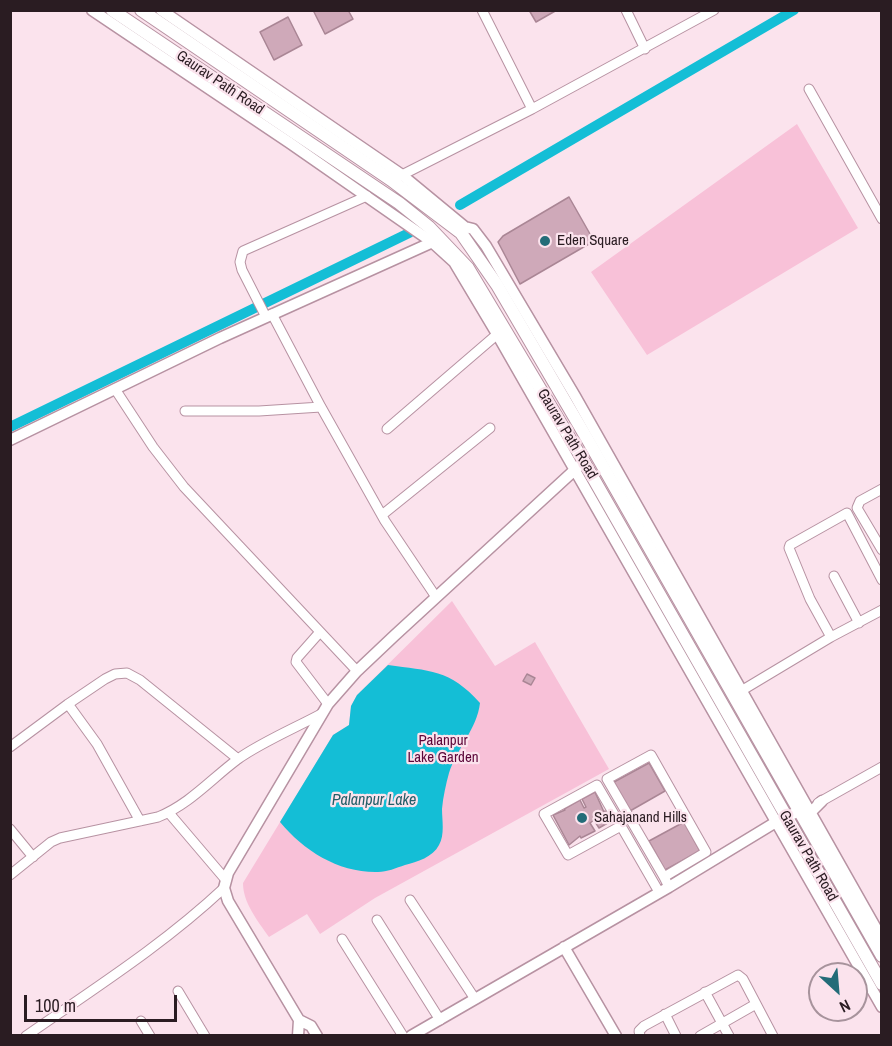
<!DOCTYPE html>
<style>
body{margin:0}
#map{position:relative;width:892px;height:1046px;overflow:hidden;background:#fbe3ed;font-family:"Archivo Narrow",sans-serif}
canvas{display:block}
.frame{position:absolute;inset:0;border:12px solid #2a1c22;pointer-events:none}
.north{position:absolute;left:808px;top:962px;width:60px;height:60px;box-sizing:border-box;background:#fbe3ed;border:2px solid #a7939c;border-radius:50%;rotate:154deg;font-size:16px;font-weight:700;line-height:24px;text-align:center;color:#2a1c22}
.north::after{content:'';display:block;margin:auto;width:21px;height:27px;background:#236c78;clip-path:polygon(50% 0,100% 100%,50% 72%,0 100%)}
.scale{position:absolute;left:24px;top:995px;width:153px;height:27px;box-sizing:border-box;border:3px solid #2a1c22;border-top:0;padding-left:8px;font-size:18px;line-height:21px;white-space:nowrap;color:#2a1c22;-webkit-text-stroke:4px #fbe3ed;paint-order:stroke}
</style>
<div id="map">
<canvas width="892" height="1046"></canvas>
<div class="frame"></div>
<div class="north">N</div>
<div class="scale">100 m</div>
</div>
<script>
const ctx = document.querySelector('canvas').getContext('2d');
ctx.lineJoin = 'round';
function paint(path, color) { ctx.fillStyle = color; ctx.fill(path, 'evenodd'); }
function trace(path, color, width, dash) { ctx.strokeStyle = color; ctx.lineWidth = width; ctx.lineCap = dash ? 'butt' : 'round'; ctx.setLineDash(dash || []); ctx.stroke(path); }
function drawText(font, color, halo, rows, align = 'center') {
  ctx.font = font + ' "Archivo Narrow",sans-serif'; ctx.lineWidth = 4.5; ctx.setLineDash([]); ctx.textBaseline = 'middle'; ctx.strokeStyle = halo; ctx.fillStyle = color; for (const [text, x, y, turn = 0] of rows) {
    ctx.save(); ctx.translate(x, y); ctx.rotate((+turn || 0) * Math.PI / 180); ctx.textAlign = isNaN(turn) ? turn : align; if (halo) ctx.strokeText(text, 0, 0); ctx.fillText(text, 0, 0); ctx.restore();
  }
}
paint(new Path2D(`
 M797,124L858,228L647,355L591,272Z
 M452,601L495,666L535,642L609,769L375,898L320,934L307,914L269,937C258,921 243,903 243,883L333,735L349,725L351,706L357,695Z`), '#f8c1d8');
paint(new Path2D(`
 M388,665C429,671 450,669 480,703C477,729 457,748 449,773C446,784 443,797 442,809C442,820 445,835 439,845C433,857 417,862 405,865C396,868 387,872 378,872C339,873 304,851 280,822L333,735L349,725L351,706L357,695Z`), '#14bed6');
trace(new Path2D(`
 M460,205L794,10
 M10,427L409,233`), '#14bed6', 10);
const building = new Path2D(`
 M313,10H348L353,19L325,34Z
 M529,10H557L536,22Z
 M288,17L302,45L274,60L260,32Z
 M569,197L594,241L520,284L498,242L503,236Z
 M527,674L535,678L531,685L523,681Z
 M649,763L665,791L630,811L614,782Z
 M595,792L604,812L605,811L611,821L599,828L594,820L590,823L595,831L581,838L580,836L569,845L553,815L565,810L564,809L580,800L584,808L586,807L582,799Z
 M684,822L700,851L665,870L649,841Z`);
paint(building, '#cfa9b9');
trace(building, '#aa8695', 1.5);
const minor = new Path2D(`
 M482,10L532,109
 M626,10L645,49
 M809,89L882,219
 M396,178L532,109L714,10
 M272,314L321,407L385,521L436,597
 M266,317L242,270L240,262L243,251L367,196
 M115,389L153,447L184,487L357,671
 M185,411H259L321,407
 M387,429L501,331
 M882,489L860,501L857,508L882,550
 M382,515L490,428
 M834,576L859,623
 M320,632L297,658L296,662L328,704
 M831,637L810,599L789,548L790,545L847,513L882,580
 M736,694L831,637L882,610
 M68,704L97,744L140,821
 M10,747L68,704L105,679L115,674L127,673L140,680L238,759
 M818,803L882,767
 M169,813L226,880
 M621,826L597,785L544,814L568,855L621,826L659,892
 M10,829L33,857
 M10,875L51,842L60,838L158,817C190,804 211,779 238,759C260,743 295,728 321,714
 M664,877L706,852L651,755L607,779L664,877L669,887
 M410,900L475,999
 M377,920L440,1020
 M342,939L403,1036
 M178,991L205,1036
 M705,992L729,1036
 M665,1014L676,1036
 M141,1021L150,1036
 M26,1036C95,988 163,945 224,888
 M640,1036L639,1031L644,1026L738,975L743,979L773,1036
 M700,1036L756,1004`);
const tertiary = new Path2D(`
 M92,10L290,143L432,242L454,262L497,334L882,1007
 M161,10L402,175L465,227
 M458,231L465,227L473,229L486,246L575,396L882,939
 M10,440L220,338L435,241
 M807,816L822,801
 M564,947L616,1036
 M298,1036L299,1020
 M317,1036L311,1026L299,1020L228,901L224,888L228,873L328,704L357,671L394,636L579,466
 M411,1036L669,887L776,822L799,811`);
const secondary = new Path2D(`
 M112,10L399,203L429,227L468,268L584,462L882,984
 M141,10L391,180L461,233L497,285L589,442L882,956`);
trace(minor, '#b792a2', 11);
trace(tertiary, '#b792a2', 13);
trace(secondary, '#b792a2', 14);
trace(minor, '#fff', 9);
trace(tertiary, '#fff', 10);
trace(secondary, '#fff', 12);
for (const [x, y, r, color] of [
 [545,241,6,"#236c78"],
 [582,818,6,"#236c78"]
]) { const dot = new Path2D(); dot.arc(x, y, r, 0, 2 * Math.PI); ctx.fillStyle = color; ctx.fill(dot); trace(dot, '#fbe3ed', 2); }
drawText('15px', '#2a1c22', '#fbe3ed', [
 ["Gaurav Path Road",220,83,34],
 ["Gaurav Path Road",567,434,59],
 ["Gaurav Path Road",808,856,60]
]);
drawText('15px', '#2a1c22', '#fbe3ed', [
 ["Eden Square",557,241],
 ["Sahajanand Hills",594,818]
], 'left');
drawText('15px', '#5c0639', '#fbe3ed', [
 ["Palanpur",443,741],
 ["Lake Garden",443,758]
]);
drawText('italic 16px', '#235e68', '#fbe3ed', [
 ["Palanpur Lake",374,801]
]);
</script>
